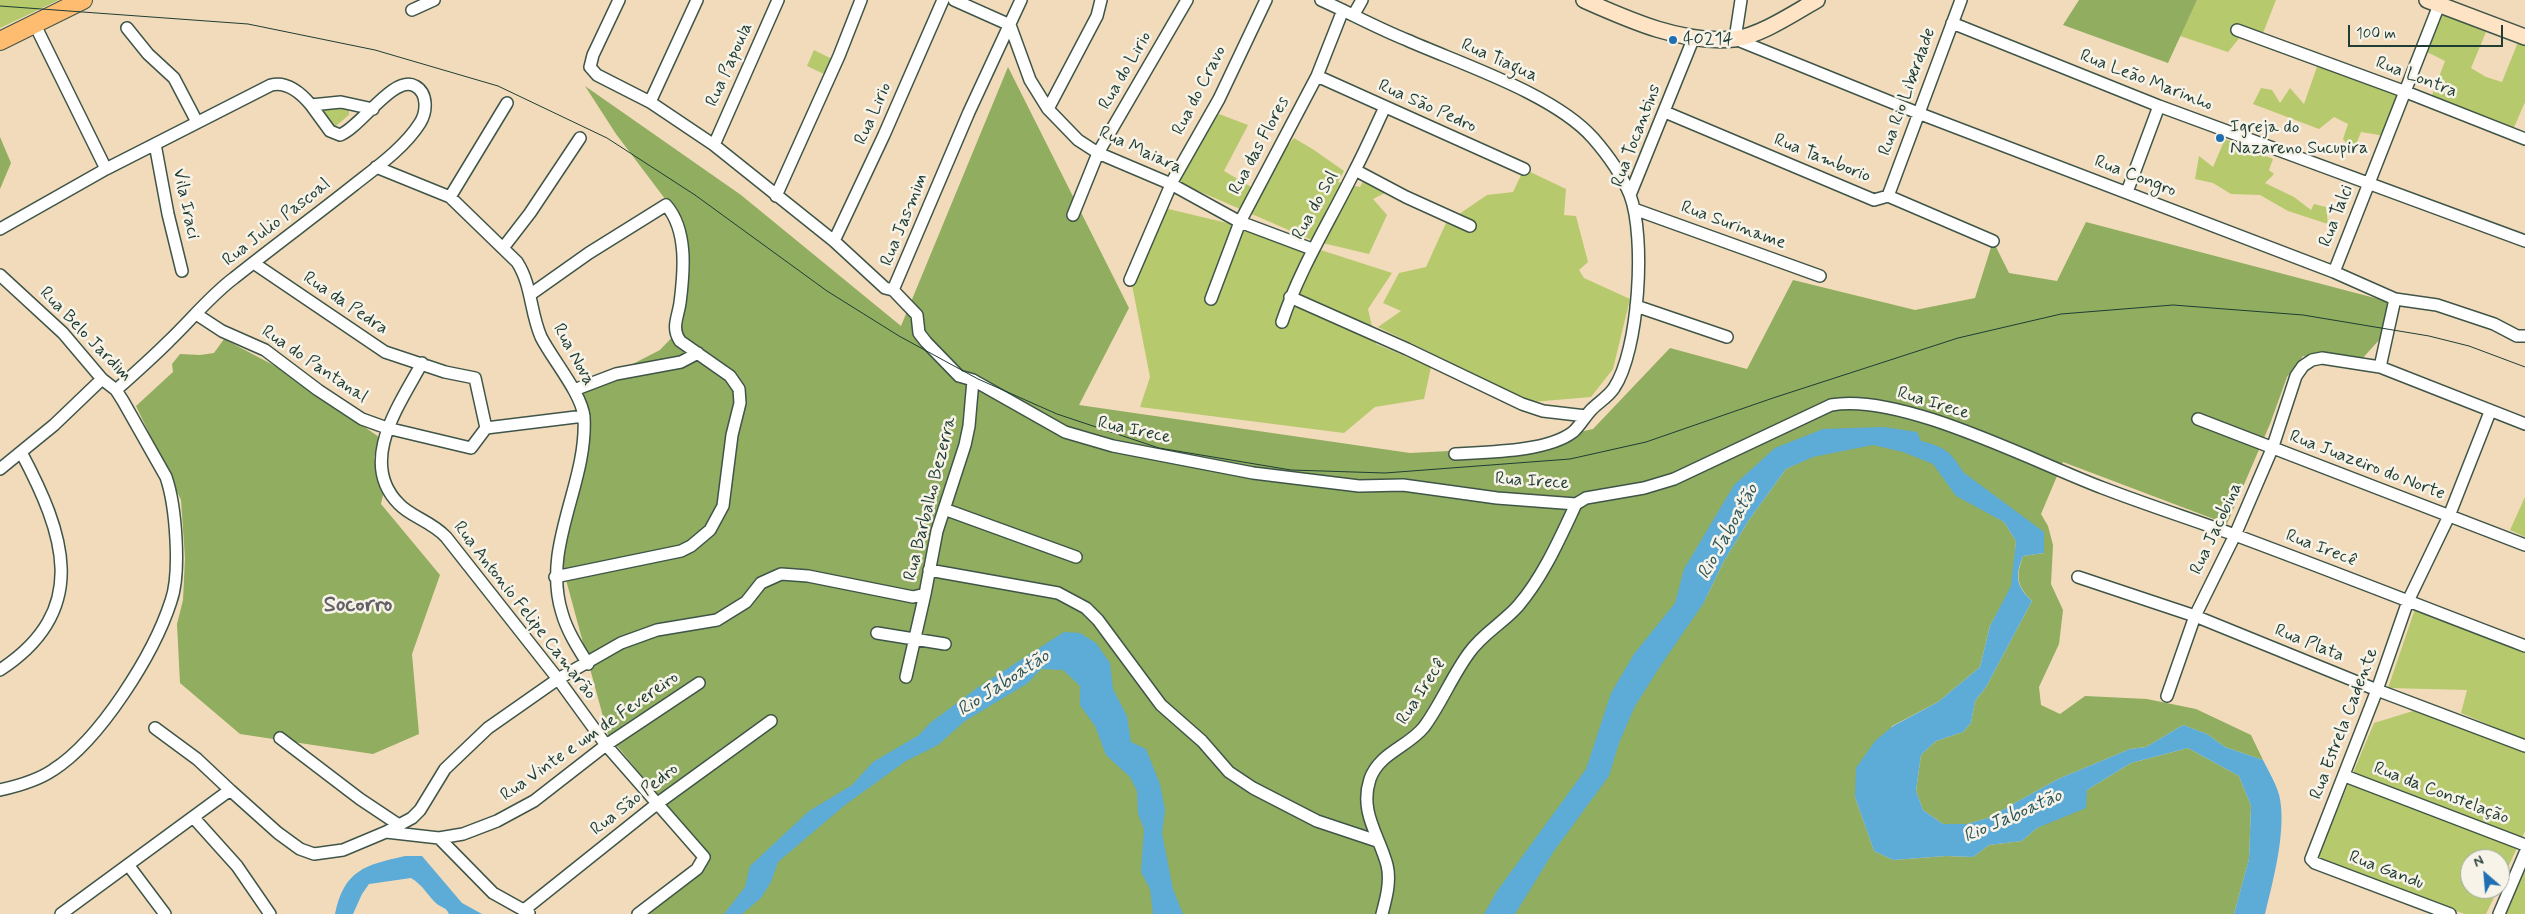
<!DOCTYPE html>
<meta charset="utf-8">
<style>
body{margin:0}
#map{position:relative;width:2525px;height:914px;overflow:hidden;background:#f2dbbb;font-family:Mynerve,sans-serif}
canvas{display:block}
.north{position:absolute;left:2460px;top:849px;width:50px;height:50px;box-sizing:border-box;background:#f7f3e8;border:1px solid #a1aaa0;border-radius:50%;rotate:333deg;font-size:14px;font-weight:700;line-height:20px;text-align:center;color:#1f3d34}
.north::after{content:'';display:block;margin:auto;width:18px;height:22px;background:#1f6fb2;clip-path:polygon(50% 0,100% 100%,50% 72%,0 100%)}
.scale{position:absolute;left:2348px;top:25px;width:155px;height:22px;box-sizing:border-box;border:2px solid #1f3d34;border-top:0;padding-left:6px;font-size:15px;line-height:18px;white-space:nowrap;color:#1f3d34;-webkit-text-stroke:4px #f7f3e8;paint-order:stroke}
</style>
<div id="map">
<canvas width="2525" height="914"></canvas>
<div class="north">N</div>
<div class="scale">100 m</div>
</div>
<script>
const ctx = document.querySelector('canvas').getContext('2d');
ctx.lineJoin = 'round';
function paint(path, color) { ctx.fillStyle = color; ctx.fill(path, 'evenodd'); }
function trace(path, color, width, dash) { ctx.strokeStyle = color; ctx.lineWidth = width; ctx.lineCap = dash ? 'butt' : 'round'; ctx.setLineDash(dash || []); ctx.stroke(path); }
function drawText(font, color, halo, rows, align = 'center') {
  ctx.font = font + ' Mynerve,sans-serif'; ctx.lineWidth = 5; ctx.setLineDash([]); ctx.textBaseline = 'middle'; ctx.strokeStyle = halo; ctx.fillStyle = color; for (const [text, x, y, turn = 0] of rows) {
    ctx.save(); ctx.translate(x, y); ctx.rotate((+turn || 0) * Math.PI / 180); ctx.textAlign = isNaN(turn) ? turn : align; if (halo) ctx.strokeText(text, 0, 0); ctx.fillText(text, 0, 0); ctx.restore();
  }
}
paint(new Path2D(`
 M0,0H59L0,28Z
 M2197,0H2276L2263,33L2246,30L2228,52L2180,36Z
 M2443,14L2486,32L2471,68L2486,77L2502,82L2518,42L2525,45V102L2512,132L2431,98L2445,61L2427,52Z
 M814,50L836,61L828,76L807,66Z
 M2318,64L2399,93L2385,136L2361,132L2353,152L2343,139L2348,124L2334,117L2319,129L2253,104L2261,88L2272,90L2280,103L2290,88L2304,104Z
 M343,106L349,107V115L331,130L317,110Z
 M1219,114L1248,125L1224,171L1253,188L1294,138L1314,150L1344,171L1338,182L1360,187L1366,176L1387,192L1373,199L1387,215L1369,254L1314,241L1173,180Z
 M2225,139L2273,159L2269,170L2274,174L2265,183L2294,197L2311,210L2314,204L2326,207L2328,224L2288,211L2260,195L2231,194L2213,183L2195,179L2199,156L2213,167Z
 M1524,169L1566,189L1564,215L1576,216L1588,262L1579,270L1584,278L1630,299L1613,369L1591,397L1532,402L1378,327L1401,311L1383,303L1399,273L1426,267L1446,223L1487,195L1513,192Z
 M1160,207L1265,232L1392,273L1368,309L1376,344L1431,367L1424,399L1375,407L1344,433L1140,407L1150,377L1132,285Z
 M2525,497V537L2510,530Z
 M2415,609L2525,653V740L2461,713L2467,690L2388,688Z
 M2413,711L2525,748V831L2500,884V859H2470V889H2498L2486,914H2465L2315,863L2374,723Z
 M2525,852V914H2494Z`), '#b6c96c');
paint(new Path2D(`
 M2079,0H2197L2168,63L2063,25Z
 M1008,67L1129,308L1079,405L1410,453L1508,448L1593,429L1670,348L1747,369L1793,280L1915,310L1975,298L1993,241L2009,273L2057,281L2086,222L2390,302L2380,339L2361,360L2303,356L2287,377L2270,424L2227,524L2063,462L2041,514L2048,526L2053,545L2051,584L2063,610L2059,644L2039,687L2041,705L2060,714L2085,696L2147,699L2196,709L2251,735L2263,760L2225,747L2207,734L2183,725L2146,747L2130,749L2058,779L1988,818L1967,824H1943L1923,810L1916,791L1921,755L1936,741L1963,732L1971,723L1975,701L1986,687L2032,601C2016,585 2016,576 2023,556L2044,553L2043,533L2036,527L1989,513L2004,522L2016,541L2012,586L1990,626L1980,667L1938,702L1892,726L1855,797L1874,851L1893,860L1946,856L1973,857L1989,845L2022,841L2037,828L2058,818L2087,790L2131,763L2188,748L2239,776L2251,806L2249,859L2234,914H635L710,858L608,735L562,565L584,389L660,350L679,330L678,216L616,134L585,86L741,195L901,326ZM1772,451L1805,460L1786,469L1749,520L1724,561L1703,604Z
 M0,137L11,163L0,189Z
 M224,339L277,367L379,437L374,458L384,491L381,504L440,575L412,654L419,734L373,754L240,734L180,683L177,624L183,600L185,558L181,500L136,406L173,372L172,364L180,354L200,355L214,353Z`), '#90ad60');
paint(new Path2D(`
 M1884,427L1917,432L1921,441C1944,447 1951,451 1963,472L2044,532V553L2023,556C2015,576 2016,586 2032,601L1986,687L1975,701L1971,723L1963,732L1936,741L1921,755L1916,791L1923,810L1943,824H1967L1988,818L2058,779L2130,749L2146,747L2183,725L2207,734L2225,747L2263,760C2269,772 2278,787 2280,799C2286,833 2273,881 2265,914H2234L2249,859L2251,806L2239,776L2188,748L2131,763L2087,790L2086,808L2037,828L2022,841L1989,845L1973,857L1946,856L1893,860L1874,851L1855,797L1856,768L1875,741L1893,726L1938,702L1980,667L1990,626L2011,586L2016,541L2004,522L1956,496L1933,464L1903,452L1873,445L1813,457L1786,469L1749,520L1724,561L1703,604L1661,665L1635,706L1619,743L1609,776L1554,851L1515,914H1484L1497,891L1586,769L1611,693L1634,654L1675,603L1684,569L1734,485L1775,448L1823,429Z
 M1064,632L1080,633L1096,643L1110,663L1113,689L1127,716L1131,742L1146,749L1160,784L1165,810L1162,833L1173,889L1183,914H1153L1150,889L1141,872L1144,829L1138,814L1137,791L1130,777L1106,755L1095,726L1080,705V686L1063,670L1041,669L1028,683L965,721L938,745L906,761L845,805L778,862L771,882L761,898L742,914H724L745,887L750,866L809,811L852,785L873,762L919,735L930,723L977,688Z
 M405,856H422L462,903L482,914H449C446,907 442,908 437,904C427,895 424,886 411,878L369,884L362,894L353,914H335C344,870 365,865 405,856Z`), '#5dabd7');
const minor = new Path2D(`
 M619,0L593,55L590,67L597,75L650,102L714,145L834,241L885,288L893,290
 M954,0L1010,25L1030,80L1048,109L1078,140L1098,153L1171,184L1240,222L1312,249
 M1321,0C1350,13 1377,28 1407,40C1461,64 1554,94 1593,138C1607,154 1622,175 1630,195C1646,237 1639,351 1614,388C1609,396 1599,402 1592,409C1585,416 1580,426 1573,432C1547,452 1487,452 1455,454
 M1741,0L1735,39L1918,113L2334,272L2395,299L2437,305L2494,324L2517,336H2525
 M412,10L434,0
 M1354,14L1362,0
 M1952,23L2159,106L2525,241
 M35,25L106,169
 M127,28L148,54L174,78L197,122
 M2237,30L2406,92L2525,139
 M1317,76L1524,169
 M650,102L697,0
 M1048,109L1097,16L1101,0
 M1665,112L1874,200L1888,196L1993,241
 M155,144L168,214L182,271
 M714,145L778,0
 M376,167L450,197L517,262C532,285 530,312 541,337C552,359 582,394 584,417C588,484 541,546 562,613C567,631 578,648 588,664
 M1355,170L1406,197L1470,226
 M2127,192L2159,106
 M1630,195L1694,37
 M776,196L839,56L861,0
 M1888,196L1961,0
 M450,197L507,103
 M1634,209L1820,276
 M1073,215L1098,153L1187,0
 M0,229L106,169L271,85C287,81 301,93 311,105
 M834,241L884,135L943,0
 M503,248L530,213L580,138
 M255,264L385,352L445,372L475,378L486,428
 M2334,272L2439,5
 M0,275L63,333L102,379L116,390L123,401L166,477C176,506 181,573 171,601C154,654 100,740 53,770C37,781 18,786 0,790
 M1130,280L1173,180L1219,99L1266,0
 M893,290L917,315L919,333L926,342L959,376L973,380L1065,432L1113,446L1253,473L1359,486L1403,485L1497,498L1576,504L1586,498L1644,488L1674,479L1831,405C1901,392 2034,462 2103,488C2147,505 2191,519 2235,535C2332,571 2428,609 2525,646
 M893,290L969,112L1021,0
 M531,294L589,253L666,205C688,230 684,272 680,303C678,317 671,328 680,341L730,376L739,389L740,403L732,435L723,506L710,530L691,546L681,551L555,577
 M1290,297L1407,349L1522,404L1543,411L1586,416
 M1211,299L1240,222L1317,76L1343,10
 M1636,306L1727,337
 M196,314L222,331L265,350L318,390L362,419L387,428L471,448L486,428L584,416
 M1282,322C1300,268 1330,221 1355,170C1366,149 1375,128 1385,107
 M422,363C400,404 357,462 399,504C411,517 431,521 446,537L558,679L606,745L704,857L697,869L638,914
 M2380,367L2395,299
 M116,390C134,374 152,358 169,341C191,320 210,296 234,278C274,246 315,216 354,185C377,167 405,147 420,123C427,112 428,93 415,86C394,74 361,127 340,135L330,131L311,105L341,102L373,109
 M574,390L616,374L681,362L698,353
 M2198,419L2525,545
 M0,469L54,425L102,379
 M944,509L1076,557
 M929,570L1058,593L1086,608L1098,620L1161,705L1202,741L1229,772L1253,788L1317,821L1377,841
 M2078,577L2195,616L2377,690L2525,746
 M877,633L945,644
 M0,670C92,610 64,533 21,452
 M906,677L925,594
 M2167,696L2195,616L2235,535L2272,449L2296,376L2303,366L2312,360L2322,358L2380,367L2525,424
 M155,728L197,759L230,790
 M280,738L360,799L399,825
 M2345,776L2525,845
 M193,817L237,866L270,914
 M386,832L412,818L420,810L445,769L488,728L558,679L621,643L657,630L717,620L746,602L761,583L781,574L808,576L913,597L925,594L937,531L965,445L969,426L973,380
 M439,838L493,893L529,913
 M129,866L165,914
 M524,910L658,803L771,721
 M61,914L230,790L278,833L300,849L314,854L343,850L386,832L439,838L463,834L497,821L534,801L606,745L699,683
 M1382,914C1386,899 1391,881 1387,865C1379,835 1359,812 1370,779C1379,753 1408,747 1424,727C1441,704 1452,676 1469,653C1482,634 1503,623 1518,606C1543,577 1560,538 1576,504
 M2450,914L2315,863L2311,859L2377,690L2408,601L2449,516L2490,412
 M2499,914L2525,853`);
const secondary = new Path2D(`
 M1584,0C1629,20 1682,44 1734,39C1760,36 1794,13 1817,0
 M2427,0L2525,37`);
const primary = new Path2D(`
 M0,41L83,0`);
trace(minor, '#3f5548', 14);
trace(secondary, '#3f5548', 18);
trace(primary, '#3f5548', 20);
trace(minor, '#fff', 11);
trace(secondary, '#fee4c5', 15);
trace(primary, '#fdbc6f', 18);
trace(new Path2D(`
 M0,6L248,24L375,50L498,86L607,138L695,195L827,291L899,336L978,379L1057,414L1159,448L1291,470L1385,473L1570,459L1646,442L1773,398L1958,338L2061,314L2173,305L2303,315L2429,336L2469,346L2525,367`), '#1f3d34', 1);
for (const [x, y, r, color] of [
 [1673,40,5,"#1f6fb2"],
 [2220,138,5,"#1f6fb2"]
]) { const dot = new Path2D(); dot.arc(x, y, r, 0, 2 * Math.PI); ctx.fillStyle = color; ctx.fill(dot); trace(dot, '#f7f3e8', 2); }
drawText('18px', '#1f3d34', '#f7f3e8', [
 ["40214",1683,40],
 ["Igreja do",2230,128],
 ["Nazareno Sucupira",2230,149]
], 'left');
drawText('18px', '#1f3d34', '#f7f3e8', [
 ["Rua Tiagua",1499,61,24],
 ["Rua Papoula",730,65,-66],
 ["Rua do Lirio",1126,71,-60],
 ["Rua Lontra",2416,78,21],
 ["Rua Leão Marinho",2146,81,21],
 ["Rua do Cravo",1200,91,-63],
 ["Rua Rio Liberdade",1908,92,-70],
 ["Rua São Pedro",1427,107,24],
 ["Rua Lirio",874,114,-66],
 ["Rua Tocantins",1637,136,-69],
 ["Rua das Flores",1260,146,-62],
 ["Rua Maiara",1140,151,25],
 ["Rua Tamborio",1822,159,22],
 ["Rua Congro",2135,177,21],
 ["Vila Iraci",185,204,78],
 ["Rua do Sol",1316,206,-61],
 ["Rua Talci",2337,216,-69],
 ["Rua Jasmim",905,220,-68],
 ["Rua Julio Pascoal",277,223,-38],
 ["Rua Suriname",1733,226,20],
 ["Rua da Pedra",345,304,34],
 ["Rua Belo Jardim",85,335,46],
 ["Rua Nova",573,355,61],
 ["Rua do Pantanal",314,365,34],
 ["Rua Irece",1933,404,17],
 ["Rua Irece",1134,431,12],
 ["Rua Juazeiro do Norte",2367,466,21],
 ["Rua Irece",1532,482,4],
 ["Rua Barbalho Bezerra",931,499,-76],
 ["Rua Jacobina",2217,529,-65],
 ["Rua Irecê",2321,549,21],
 ["Rua Antonio Felipe Camarão",524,611,52],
 ["Rua Plata",2309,644,22],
 ["Rua Irecê",1422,692,-57],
 ["Rua Estrela Cadente",2345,724,-69],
 ["Rua Vinte e um de Fevereiro",590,737,-35],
 ["Rua da Constelação",2441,794,21],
 ["Rua São Pedro",635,800,-38],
 ["Rua Gandu",2386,871,21]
]);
drawText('italic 19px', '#2e585d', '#f7f3e8', [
 ["Rio Jaboatão",1729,532,-61],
 ["Rio Jaboatão",1004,684,-33],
 ["Rio Jaboatão",2013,817,-24]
]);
drawText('bold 22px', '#626065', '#f7f3e8', [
 ["Socorro",358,606]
]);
</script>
